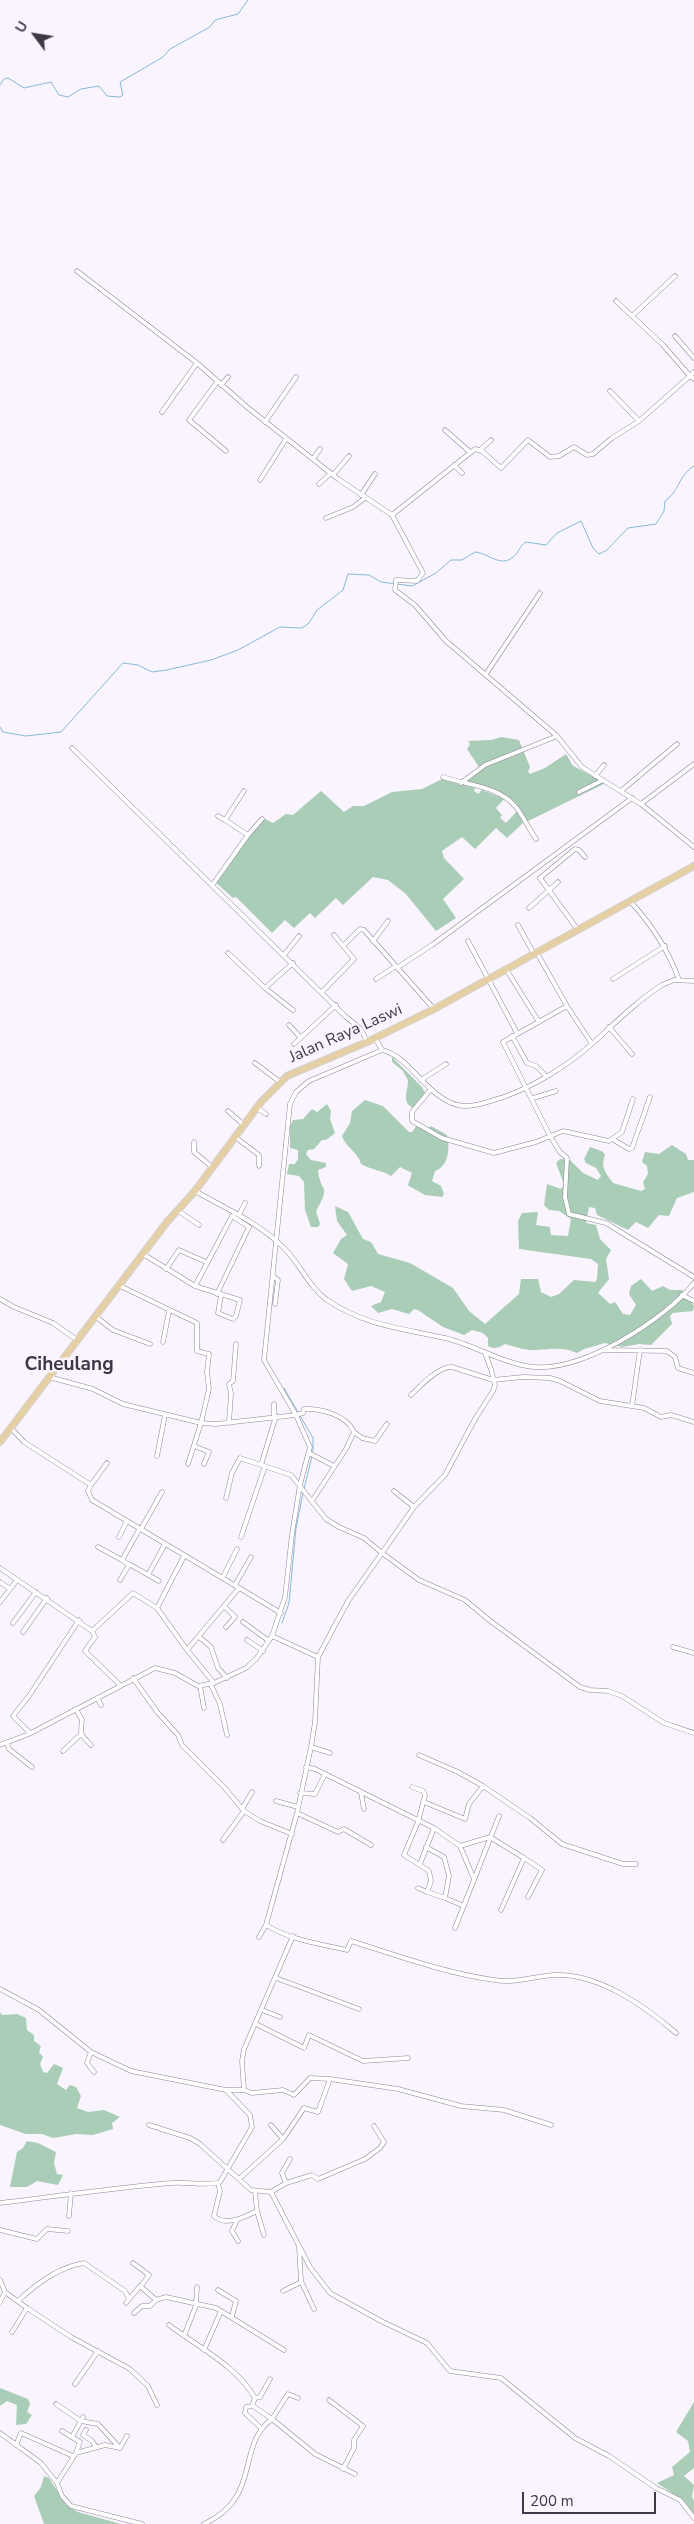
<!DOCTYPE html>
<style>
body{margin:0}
#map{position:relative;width:694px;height:2524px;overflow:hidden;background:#f9f4fd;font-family:"Nunito Sans",sans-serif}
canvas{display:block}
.north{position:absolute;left:10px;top:10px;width:50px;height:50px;-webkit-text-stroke:4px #f9f4fd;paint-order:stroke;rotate:301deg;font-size:14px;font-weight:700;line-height:20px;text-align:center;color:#3e3942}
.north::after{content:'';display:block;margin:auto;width:18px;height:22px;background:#3e3942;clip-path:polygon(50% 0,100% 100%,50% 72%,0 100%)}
.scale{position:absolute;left:522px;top:2492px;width:134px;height:22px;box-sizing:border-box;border:2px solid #3e3942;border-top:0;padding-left:6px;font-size:15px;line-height:18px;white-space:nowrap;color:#3e3942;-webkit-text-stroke:4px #f9f4fd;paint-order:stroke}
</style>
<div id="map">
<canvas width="694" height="2524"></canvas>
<div class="north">U</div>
<div class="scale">200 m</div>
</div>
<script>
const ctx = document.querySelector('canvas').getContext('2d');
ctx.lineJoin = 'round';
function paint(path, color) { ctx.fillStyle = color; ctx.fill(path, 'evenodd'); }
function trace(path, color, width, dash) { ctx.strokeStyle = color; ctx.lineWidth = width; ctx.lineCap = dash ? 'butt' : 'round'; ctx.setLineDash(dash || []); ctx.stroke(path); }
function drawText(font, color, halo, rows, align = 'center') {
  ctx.font = font + ' "Nunito Sans",sans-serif'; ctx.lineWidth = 5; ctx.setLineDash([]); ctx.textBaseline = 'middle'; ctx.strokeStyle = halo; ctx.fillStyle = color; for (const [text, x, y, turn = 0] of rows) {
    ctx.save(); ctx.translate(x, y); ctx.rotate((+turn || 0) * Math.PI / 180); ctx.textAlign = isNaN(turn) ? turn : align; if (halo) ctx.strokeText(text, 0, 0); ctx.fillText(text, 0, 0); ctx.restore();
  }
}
paint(new Path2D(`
 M501,737L519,740L530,767L528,772L530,774L545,768L566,754L573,766L606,783L526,822L502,794L465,781L481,770L467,749L470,744L468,741L491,740Z
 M442,779L475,788L474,791L478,794L482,790L504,799L496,808L502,815L500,818L506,823L517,811L523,823L507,838L496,828L475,849L462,837L442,851L444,858L464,879L443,899L456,918L436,931L406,894L388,880L373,877L343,905L336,898L315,918L310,913L294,928L285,920L272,933L236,897L233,898L215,882L247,837L265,819L273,823L286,814L293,815L321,791L344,812L353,806H364L392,792L422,789Z
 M392,1057L422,1087L425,1093L413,1108C401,1102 408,1091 408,1080L402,1070L392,1062Z
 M365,1100L383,1106L409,1132H412L418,1124L427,1129L431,1126L447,1135C450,1148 449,1166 435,1171L432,1181L441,1186L444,1194L442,1197L425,1195L409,1186L408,1185L412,1173L400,1167L391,1176C382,1170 371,1170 361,1164C358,1152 346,1148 342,1136L350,1123L352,1111Z
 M327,1104L331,1111L330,1119L335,1133L326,1140H322L314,1149L308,1150L306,1154L311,1160L326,1163V1167L318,1170C320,1194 332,1183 316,1211L320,1224L318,1227H311L305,1210L304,1182L299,1176L287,1174L289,1164H295L298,1159V1150L290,1148V1126L293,1120L303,1119L312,1109L317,1112Z
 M672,1145L686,1154L688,1160H694V1192L677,1198L669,1216L659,1215L648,1228L636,1222L628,1230L597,1215L595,1208L589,1207L586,1223L596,1225L600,1239L611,1250L606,1259L609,1279L598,1293L610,1304L615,1302L623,1314L630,1315L636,1305L629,1294L631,1286L641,1279L652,1291L663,1286L670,1290H682L694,1306L693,1311L673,1313L670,1316L672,1324L651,1345L639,1344L622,1347L605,1343L584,1349L577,1353C563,1347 552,1349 537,1350C527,1351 515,1347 505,1344C499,1347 496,1350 488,1346V1338L483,1333L472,1330L464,1335L443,1327L418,1310L414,1309L409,1314L392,1309L378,1313L371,1306L381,1302L385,1292L371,1286L352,1291L344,1279L348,1264L333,1253L341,1239L347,1235L337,1221L335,1206L348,1212L363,1239L371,1242L378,1254L410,1263L453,1288L469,1311L485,1324L519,1294L521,1279H538L541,1292L551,1297L559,1294L574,1280L595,1282L597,1279L598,1264L591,1259L519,1249L518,1221L522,1213L538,1212L536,1225L550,1227L551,1235L568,1236L571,1219L559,1211L549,1210L544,1205L547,1184L561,1189L564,1184L556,1163L560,1159L570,1160L583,1173L598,1180L601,1176L596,1168L586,1163L584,1159L590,1147C615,1155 600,1153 604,1169C606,1174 610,1179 613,1183L641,1191L645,1189L643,1182L648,1174L647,1166L642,1162L645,1152L659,1154Z
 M0,2012L2,2015L17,2014L26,2018L27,2030L34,2035V2041L41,2046L39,2052L43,2057L40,2064L43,2072L47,2073L54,2064L63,2068L57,2084L66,2090L70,2085L76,2087L81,2096L77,2108L88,2112L104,2110L118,2116L120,2117L112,2123L113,2129L93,2135L76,2134L53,2138L42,2134H26L0,2125Z
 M27,2141L38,2143L56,2152L54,2163L57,2174L63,2175L58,2185L37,2181L27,2187H10L17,2152L23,2148Z
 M0,2388L28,2399L30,2404L27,2412L32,2415L26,2424L16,2425L17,2405L7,2401L0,2406Z
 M694,2402V2468L684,2476L694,2485L692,2497L694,2501V2514L684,2501L657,2483L674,2475L672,2467L690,2452L688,2441L676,2432Z
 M44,2476L49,2478L66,2505L78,2512L121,2524H44L34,2496L41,2487Z`), '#a9cdb6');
trace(new Path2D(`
 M0,85L4,79L8,78L24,88L51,82L59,95L68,97L81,89L99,86L107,96L120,97L123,95L120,82L163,57L170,49L210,27L215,20L238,14L248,0
 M0,727L3,732L26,736L61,732L123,663L138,665L152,672L167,670L211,660L238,650L280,627L302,628L309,623L317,610L343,590L348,574L369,575L381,582L412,586L436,573L451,560H462L475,552C488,553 501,568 513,557C519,553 519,546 526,542L546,545L557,533L581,521L593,548L599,554L607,550L628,528L656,524L664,511L665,501C679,492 679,474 694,466
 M284,1388L313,1438V1452
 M304,1489L312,1456
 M282,1623L289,1603L296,1528L303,1493`), '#86b9d8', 1);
const street = new Path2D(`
 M77,271L197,363L247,407L338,479L392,515L423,573L417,581L396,580L395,590L415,605L446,641L557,736L582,767L641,804L694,847
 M616,301L663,345L690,376L694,372
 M632,316L675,276
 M675,336L694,358
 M217,382L189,420L226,451
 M221,385L228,377
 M610,391L639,421
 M162,412L197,363
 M265,422L296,377
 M445,430L470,452
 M480,450L491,440
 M313,459L320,449
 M454,465L462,473
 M333,475L349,456
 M260,480L286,439
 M319,484L331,473
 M361,495L375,474
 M392,515L475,449L482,451L501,468L528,440L550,457L559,456L574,447L587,455L593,454L612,438L639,421L690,376L694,379
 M326,518L353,507L365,498
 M486,674L540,593
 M72,748L345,1016L361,1029L367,1042
 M595,776L604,765
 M443,777C467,785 498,786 515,806C523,815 528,828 536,839
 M461,783L485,765L557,736
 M621,791L677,744
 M579,792L603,780
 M641,804L694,764
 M218,816L225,820
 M248,835L262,819
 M213,884L248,835L225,820L244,791
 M630,901C652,925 668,949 679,980
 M529,908L558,882
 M518,925L534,954
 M578,930L540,878L575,849L579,850L585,857
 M373,941L388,921
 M468,941L517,1033
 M344,945L360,929L364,930L434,1009
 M228,953L265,988L293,963
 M537,953L567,1006L503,1042L550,1136L560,1152L567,1158L565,1197L569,1214L606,1223L694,1277
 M284,955L299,936
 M398,967L432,945L632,798
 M506,969L539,1022
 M376,979L396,966
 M613,979L665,946
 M265,988L293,1010
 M322,992L354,959L334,935
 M567,1006L592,1044
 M289,1025L300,1037
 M609,1027L632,1054
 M512,1036L527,1063L536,1066L545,1075
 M375,1038L382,1050
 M294,1044L336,1005
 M255,1063L280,1082
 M421,1080L446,1064
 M431,1089L412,1112V1121L442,1138L494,1153L536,1142L563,1131L609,1141L622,1132L633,1099
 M533,1098L556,1091
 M257,1108L266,1114
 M228,1111L244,1125
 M235,1137L259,1155V1166
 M614,1140L629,1149L632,1148L650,1097
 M194,1142V1152L212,1167
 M195,1191C225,1208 259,1223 284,1248C300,1264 309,1287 327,1300C366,1326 401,1328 445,1338C475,1345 503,1364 534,1367C584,1371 664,1320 694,1283
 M177,1210L199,1225
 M239,1215L245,1203
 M143,1254L195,1286L240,1300L236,1316L233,1319L218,1313L221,1295
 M166,1269L179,1250L206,1262
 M273,1276L278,1280L275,1304
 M118,1285L197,1323V1351L209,1354L207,1372L209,1389L201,1423L188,1464
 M195,1286L232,1216L249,1227L217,1294
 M682,1295L694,1301
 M0,1299L14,1307L53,1323L77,1340
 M95,1316L113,1330L150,1344
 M163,1342L169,1311
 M605,1350L667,1351L675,1357L678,1368L694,1373
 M49,1377L93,1389L123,1404L201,1423L216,1424L296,1415L303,1413L304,1409C320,1408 347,1415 354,1432L346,1449L312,1501
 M411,1395C420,1386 439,1366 452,1367L493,1380L523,1377L550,1378L560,1381L600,1401L644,1408L661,1417L671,1415L694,1422
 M274,1404V1416
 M632,1406L640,1350
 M229,1423L231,1394L229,1384L233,1381L236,1344
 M11,1428L24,1442L91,1485L88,1491L92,1500L281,1613
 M354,1432L362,1438L375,1441L387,1424
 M194,1446L209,1452L204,1464
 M309,1453L334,1466
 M157,1456L165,1415
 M261,1465L276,1416
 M91,1485L107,1463
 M394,1491L414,1507
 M226,1498L232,1473L240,1458L291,1475L326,1519L339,1527L364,1538L382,1553L414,1507L445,1475L475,1419L493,1391L495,1385L491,1369L485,1353
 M141,1529L162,1492
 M119,1537L127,1521
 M241,1537L265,1466
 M98,1547L122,1560L140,1528
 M184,1556L157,1608L187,1650L214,1683
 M129,1564L159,1581
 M0,1568L92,1631L95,1637L85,1651L120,1685
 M148,1575L165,1544
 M223,1577L237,1549
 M120,1580L129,1565L122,1560
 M0,1582L10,1589
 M235,1585L251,1557
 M0,1602L17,1580
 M225,1607L235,1617L226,1627
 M243,1622L269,1641
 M13,1623L36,1592
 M92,1631L133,1593L157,1608
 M23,1632L47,1598
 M272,1636L318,1657L348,1601L382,1553L419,1580L465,1600L489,1620L580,1687L590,1690L608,1691L622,1696L664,1723L694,1733
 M199,1637L211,1647L218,1668L227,1678
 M247,1640L263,1651
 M673,1647L694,1653
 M187,1650L239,1588
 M318,1657L315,1722L311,1747L297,1813L266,1925C290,1940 321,1944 347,1950L351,1941C398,1956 445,1973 494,1980C515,1984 534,1976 555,1975C598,1973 645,2006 676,2033
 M133,1678L158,1713L178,1735L182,1745L224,1787L244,1811L260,1821L292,1834
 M211,1685L220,1704L227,1735
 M200,1686L204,1708
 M97,1698L101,1705
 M76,1709L82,1720C80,1735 80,1734 91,1745
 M30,1733L13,1716L29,1696L79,1620
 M7,1743L9,1749L32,1767
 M0,1745L29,1734L155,1668L175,1673L198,1686L214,1683L246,1668L256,1659L272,1636L285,1597L292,1534L300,1485L310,1447L296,1415L264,1360L290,1104L296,1092L309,1081L382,1050C410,1056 427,1098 458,1105C468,1108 481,1104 491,1101C527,1091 565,1068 593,1043C615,1023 637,1001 662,985L674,980L694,981
 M311,1747L330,1753
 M63,1751L81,1734
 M419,1755L458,1772L483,1786
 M306,1767L315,1769L434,1828L460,1846L474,1879
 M412,1787L423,1791L425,1795L418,1822L404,1855L429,1871L431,1881L427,1892L445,1898
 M300,1793L315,1794L325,1774
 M361,1793L364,1809
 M276,1801L298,1807
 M424,1802L465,1819L469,1804L483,1786L530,1818L562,1844L623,1864H636
 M242,1809L252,1792
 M297,1813L338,1832L344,1829L371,1845
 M223,1840L244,1811
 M460,1846L490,1837L524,1858L501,1910
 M426,1847L444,1857L449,1876L445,1898L464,1906
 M524,1858L542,1870L528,1897
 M420,1864L434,1828
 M418,1888L427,1892
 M455,1928L499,1816
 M259,1937L266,1925
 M276,1978L359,2009
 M0,1989L39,2010L91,2052L131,2071L226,2090H244L252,2093L283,2090L294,2095L310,2078L330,2079L398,2089L461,2106L504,2110L551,2125
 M262,2010L280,2017
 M256,2024L304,2048L309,2035L363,2061L408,2058
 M91,2052L87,2063L94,2072
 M244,2090L242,2061L244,2049L293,1936
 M149,2125L190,2138L200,2144L251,2190L271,2192L310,2267L330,2293L381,2321L427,2343L450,2371L501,2378L575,2438L609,2456L656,2488L680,2500L694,2518
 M271,2125L283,2139
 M239,2179L283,2139L304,2108L318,2112L330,2079
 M218,2183L220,2191L214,2216C225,2227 245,2217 257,2211L255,2191
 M286,2183L312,2175L318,2179L365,2159L380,2148L384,2142L374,2126
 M271,2192L286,2183L282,2173L290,2159
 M0,2203C57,2196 114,2188 171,2183C187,2181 205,2187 220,2182L252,2127L250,2115L226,2090
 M257,2211L264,2235
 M69,2216L71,2193
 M237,2220L232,2231L238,2241
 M0,2230L37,2239L47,2229L68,2231
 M299,2247L301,2281L314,2309
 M133,2263L149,2275L141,2286
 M0,2280L5,2292L27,2308L71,2337L130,2369L148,2386L157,2405
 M218,2290L236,2301L232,2316
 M283,2291L301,2282
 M18,2301C36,2284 58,2267 84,2263L125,2291L129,2299
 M0,2302L5,2292
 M126,2303L140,2286L156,2300L166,2297L216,2308L284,2350
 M196,2303L197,2287
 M134,2313L142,2306H150L156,2300
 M169,2325C198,2347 237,2366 255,2398L252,2406
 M12,2332L27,2308
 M184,2336L197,2303
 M204,2350L221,2311
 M75,2384L98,2351
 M255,2398L260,2397L270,2379
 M329,2400L363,2426L354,2440V2448L343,2469
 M56,2404L81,2421L98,2424L120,2448
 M261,2428L245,2413L246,2407L253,2406L272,2419L288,2394L298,2398
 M86,2430L83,2435L92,2441L96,2447
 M62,2431L80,2442L76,2453
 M0,2433L41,2463L57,2483L62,2496L71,2506L142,2524
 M72,2437L83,2417
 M16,2445L21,2433L73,2456
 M57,2483L76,2453L105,2445L120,2448L127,2436
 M204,2524C263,2497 235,2446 272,2419L315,2454L355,2474`);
const primary = new Path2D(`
 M0,1442L167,1222L195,1191L261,1102L287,1076L367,1042L434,1009L694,866`);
trace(street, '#8e8499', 5);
trace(primary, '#d5d3d5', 8);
trace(street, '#fff', 4);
trace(primary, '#e5cfa4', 6);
drawText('16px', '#3e3942', '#f9f4fd', [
 ["Jalan Raya Laswi",346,1034,-24]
]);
drawText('bold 19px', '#3e3547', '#f9f4fd', [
 ["Ciheulang",69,1365]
]);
</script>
